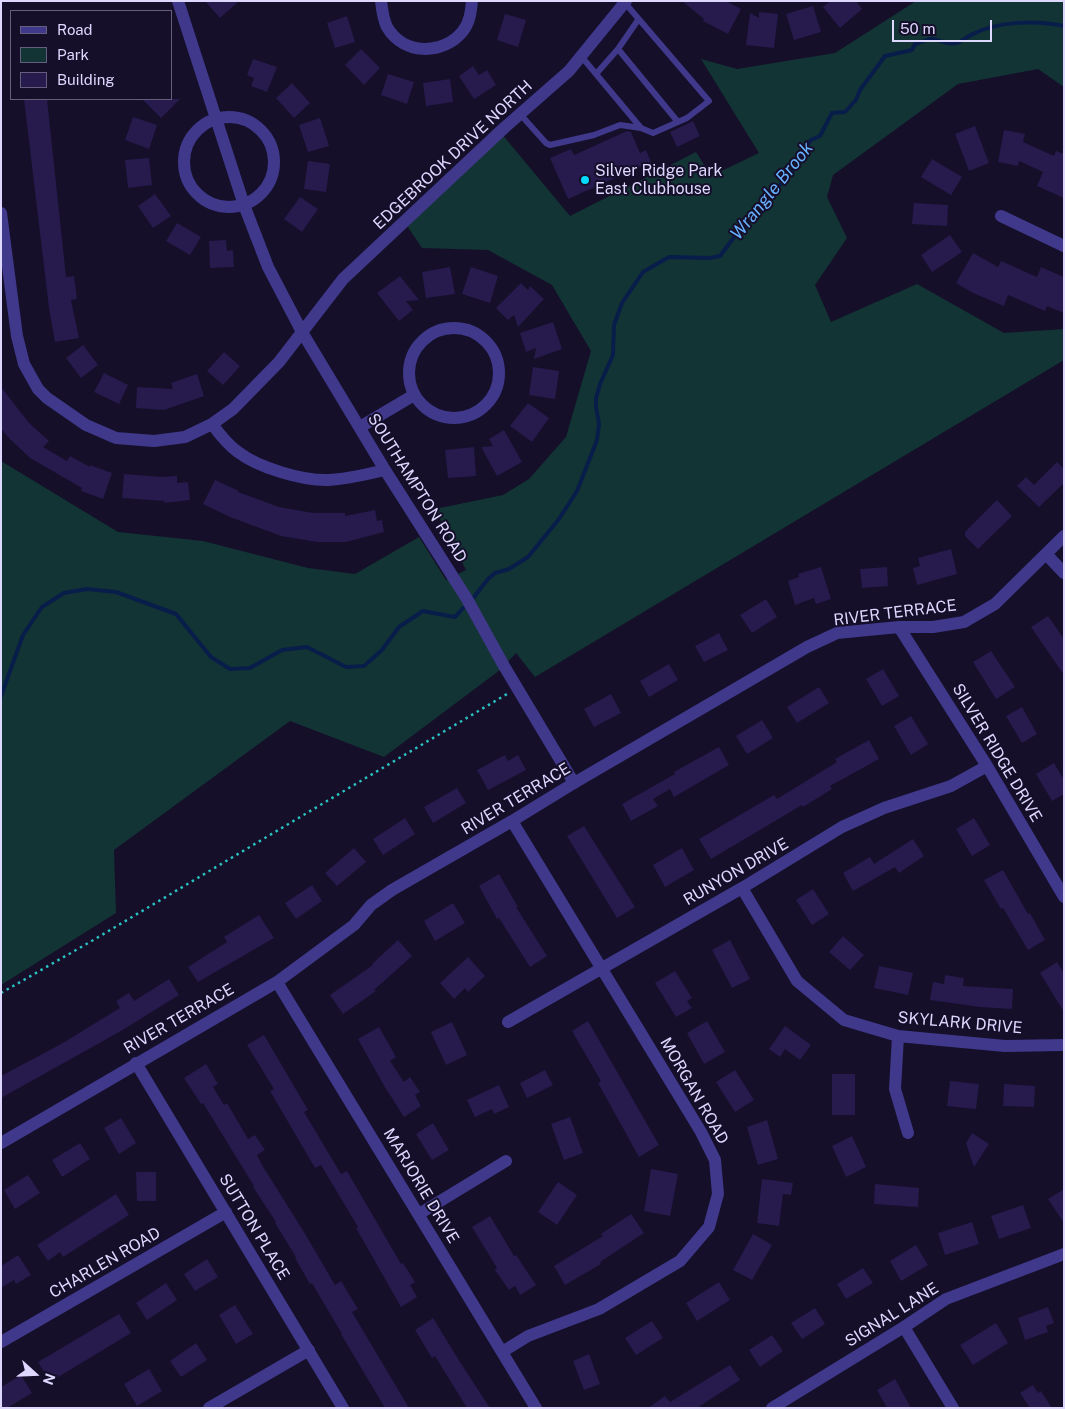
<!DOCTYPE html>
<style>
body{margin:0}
#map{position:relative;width:1065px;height:1409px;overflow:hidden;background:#150f2a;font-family:"Public Sans",sans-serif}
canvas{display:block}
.frame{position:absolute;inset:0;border:2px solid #ded8ff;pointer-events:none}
.legend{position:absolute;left:10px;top:10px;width:162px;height:90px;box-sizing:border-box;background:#150f2a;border:1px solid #655f7f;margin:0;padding:6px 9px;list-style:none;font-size:15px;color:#ded8ff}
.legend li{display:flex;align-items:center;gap:10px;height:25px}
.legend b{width:25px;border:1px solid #655f7f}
.north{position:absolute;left:10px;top:1349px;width:50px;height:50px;-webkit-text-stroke:4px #150f2a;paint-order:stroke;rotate:110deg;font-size:14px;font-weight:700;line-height:20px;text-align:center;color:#ded8ff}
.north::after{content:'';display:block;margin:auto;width:18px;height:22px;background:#ded8ff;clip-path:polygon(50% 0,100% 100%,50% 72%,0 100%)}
.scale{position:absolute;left:892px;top:20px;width:100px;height:22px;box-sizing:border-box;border:2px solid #ded8ff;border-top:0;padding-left:6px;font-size:15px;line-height:18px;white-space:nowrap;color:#ded8ff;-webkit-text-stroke:4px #150f2a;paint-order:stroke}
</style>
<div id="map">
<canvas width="1065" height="1409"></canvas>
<div class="frame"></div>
<ul class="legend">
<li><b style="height:6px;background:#3f388b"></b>Road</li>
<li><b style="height:14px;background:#123434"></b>Park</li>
<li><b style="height:14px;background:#271a4c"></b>Building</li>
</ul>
<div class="north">N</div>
<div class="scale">50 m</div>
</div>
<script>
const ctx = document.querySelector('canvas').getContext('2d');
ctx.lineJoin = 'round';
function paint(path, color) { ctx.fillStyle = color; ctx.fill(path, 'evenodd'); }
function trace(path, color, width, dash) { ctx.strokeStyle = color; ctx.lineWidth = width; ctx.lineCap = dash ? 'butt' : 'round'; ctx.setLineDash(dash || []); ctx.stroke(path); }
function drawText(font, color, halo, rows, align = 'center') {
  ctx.font = font + ' "Public Sans",sans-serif'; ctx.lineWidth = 4; ctx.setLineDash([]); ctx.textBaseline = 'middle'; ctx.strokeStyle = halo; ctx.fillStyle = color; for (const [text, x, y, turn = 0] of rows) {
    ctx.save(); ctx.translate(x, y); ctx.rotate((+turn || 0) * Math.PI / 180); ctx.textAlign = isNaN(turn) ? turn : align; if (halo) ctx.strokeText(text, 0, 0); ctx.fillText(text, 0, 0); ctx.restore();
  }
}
paint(new Path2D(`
 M916,1H1064V87L1038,69L958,84L833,175L827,197L847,238L815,285L831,322L917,284L1004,333L1064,329V360L535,677L516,653L500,670L384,757L290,721L114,850L116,913L1,985V461L118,532L203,541L308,568L355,574L419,537L446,580L466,570L435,509L503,495L529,479L566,437L591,351L552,285L488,250L422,248L401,217L501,133L570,216L696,152L711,176L759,153L701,59L737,69L835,53Z`), '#123434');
trace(new Path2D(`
 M474,597L488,579L495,573L509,569L528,557L559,519L577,491L597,440L599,424L596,407V398L600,384L613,355L614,325L622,303L643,272L669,257L709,258L720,256L735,236L796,167L801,154L811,140L820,136L832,113L845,112L856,100L860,90L885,56L912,50L915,44C920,43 925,40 930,39C939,38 946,46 956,43C962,42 967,36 973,34C998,21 1037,20 1064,26
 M1,696L23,635L42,607L64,593L87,589L116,592L176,614L211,657L230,669L250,668L282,650L307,647L346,667L364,666L382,650L399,627L423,611L455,617L463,608`), '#081d4a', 4);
paint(new Path2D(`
 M205,1H239L220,18Z
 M682,1H726L741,9L728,34L703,21L704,19Z
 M830,1H856L862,9L840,28L823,7Z
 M813,6L821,32L794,40L786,14Z
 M759,12L778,14L774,48L746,45L750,13L759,18Z
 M505,14L526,20L518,47L497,40Z
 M347,16L355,42L335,48L327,23Z
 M361,49L380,68L364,85L345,65Z
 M253,59L277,67L267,92L251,86L254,78L247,75Z
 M473,66L479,75L487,70L496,85L474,99L459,76Z
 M388,74L414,82L407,104L381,95Z
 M450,79L453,102L426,106L423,83Z
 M292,83L310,103L294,118L276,98Z
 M24,99H47L66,277L74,276L77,299L71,300L79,338L55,342L49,308Z
 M142,99H180L161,118Z
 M133,117L157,125L149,149L125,140Z
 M320,118L329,146L308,152L299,125Z
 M693,121L700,136L677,147L670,132Z
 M975,126L989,163L969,171L955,134Z
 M1004,130L1025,134L1023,142L1054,156L1056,151L1064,154V198L1037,186L1043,172L1019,161L1018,166L998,162Z
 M627,131L631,132L640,153L646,150L651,162L568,199L550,158L571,149L574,155Z
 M149,158L152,185L128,188L125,160Z
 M932,159L962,177L951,195L921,177Z
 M308,161L330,164L326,192L304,189Z
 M155,194L171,216L153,228L138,206Z
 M300,197L318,209L302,232L284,219Z
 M914,203L948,205L947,226L912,224Z
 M177,223L201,237L190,255L166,241Z
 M950,235L962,252L932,272L921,255Z
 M226,240L227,251L233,250L234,267L210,268L209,241Z
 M973,253L998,267L1001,261L1037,277L1041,267L1064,277V313L1047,306L1045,311L1008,295L1004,306L973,293L956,283Z
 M450,267L455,294L426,298L422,272Z
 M471,267L498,276L490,303L462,294Z
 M400,276L419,300L406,301L413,310L399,321L377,293Z
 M521,283L528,290L530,286L544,299L518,327L514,315L508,320L496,308Z
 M553,322L562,349L534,359L536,348L526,352L520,333Z
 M83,345L98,365L81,378L66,358Z
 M224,352L240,366L223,385L207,371Z
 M533,367L559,371L555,399L529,395Z
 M104,373L128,385L119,404L94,392Z
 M197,374L204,396L164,410L136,408L137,387L173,389L171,383Z
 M1,387L29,423L49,441L43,447L67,461L70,456L90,467V465L112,473L103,499L81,491L82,488L30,458L10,439L1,429Z
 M528,403L549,418L532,442L510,426Z
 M504,430L522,462L497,476L481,447L493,446L489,439Z
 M474,447L476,476L448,478L445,450Z
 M1057,462L1064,469V483L1039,507L1017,486L1026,477L1034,485Z
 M124,474L162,477L177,476V483L188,482L190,500L165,503L164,501L122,498Z
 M215,480L239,491L238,492L279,507L313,513H345V516L375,510L377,521L382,520L384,532L346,542H317L281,536L230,517L203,504Z
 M997,500L1012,516L978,549L965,536V532Z
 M951,549L957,574L917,585L913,568L920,566L918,558Z
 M821,567L831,599L816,604L814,598L795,605L788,581L799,577L798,574Z
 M887,567L888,586L862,588L860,569Z
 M766,599L777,617L752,633L740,615Z
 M1048,616L1064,639V675L1031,627Z
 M719,633L728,650L704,662L695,646Z
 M991,651L1015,687L996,699L973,662Z
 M669,664L678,680L649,697L640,681Z
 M883,669L899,696L882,706L866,679Z
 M819,687L829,703L797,723L787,707Z
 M611,694L621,713L594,727L584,709Z
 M1022,707L1037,734L1022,743L1006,716Z
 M911,716L928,744L911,755L894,726Z
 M762,720L773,738L747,754L736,736Z
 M869,740L879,759L830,786L832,789L803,807L802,805L711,859L699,839L774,795L777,799L837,762L835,759Z
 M719,747L729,765L674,797L670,789L653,799L658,806L631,821L622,804L675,774L674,772Z
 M505,755L508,761L518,755L526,770L488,790L477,770Z
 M1054,763L1064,780V794L1052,801L1036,774Z
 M457,788L466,803L433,823L424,807Z
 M405,818L415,834L383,855L373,839Z
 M974,818L990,845L972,856L956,829Z
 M584,826L635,907L617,918L567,836Z
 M913,839L924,856L899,873L895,867L853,891L843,873L870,857L874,864Z
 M354,848L366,862L337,886L325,873Z
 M682,848L694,870L665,887L653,865Z
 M1003,870L1028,914L1030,913L1045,940L1028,950L1003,908L1001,909L984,880Z
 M499,874L518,907H516L547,956L530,967L499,918L497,919L479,886Z
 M312,885L322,901L296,919L285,903Z
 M813,889L829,914L812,925L796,900Z
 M453,903L465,923L435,941L424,921Z
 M259,915L274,938L198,982L188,967L227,942L224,937Z
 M843,936L864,955L850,970L829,952Z
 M398,940L412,956L374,990L376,991L343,1014L330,995L373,965L372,964Z
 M730,940L750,979L732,988L712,950Z
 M468,957L485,976L468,992L465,988L454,999L440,983Z
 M1057,962L1064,973V1012L1040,973Z
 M879,966L913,973L908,995L874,988Z
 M675,971L692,998L687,1001L692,1008L676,1017L655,983Z
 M945,975L964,978L963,986L1013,989L1012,1009L980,1007L930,1000L933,982L944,984Z
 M169,979L179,995L121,1031L1,1098V1076L63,1043L110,1014L120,1008L116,1001L129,993L134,1001Z
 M588,1021L659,1145L639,1157L598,1083L601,1081L572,1031Z
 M707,1021L725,1052L704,1064L687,1033Z
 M452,1022L467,1055L446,1065L431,1032Z
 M785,1026L811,1045L800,1060L785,1049L780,1057L769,1049Z
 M379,1027L396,1057L390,1061L404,1082L410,1077L420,1092L415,1095L421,1106L404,1117L383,1084L358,1039Z
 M264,1035L308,1110L304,1112L341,1174L347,1171L401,1264L403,1263L415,1282L410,1285L417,1297L401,1307L356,1228L358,1227L321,1165L315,1168L270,1091L274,1089L247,1045Z
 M206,1064L218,1084L213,1087L224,1105L227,1103L248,1139L255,1135L265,1150L257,1155L262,1165L304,1232L335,1285L341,1281L358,1309L352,1312L409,1408H385L341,1334H342L312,1283L310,1284L295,1258L296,1257L275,1223L276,1222L253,1187L254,1186L203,1103L201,1104L184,1078Z
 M545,1070L553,1085L527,1098L520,1083Z
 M735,1070L754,1100L735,1112L716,1082Z
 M832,1074H855V1115H832Z
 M950,1081L979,1084L976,1109L947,1106Z
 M1004,1084L1035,1086L1034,1107L1003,1106Z
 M499,1085L509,1107L494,1114L492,1109L475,1117L467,1100Z
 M570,1117L583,1153L564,1160L551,1124Z
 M121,1118L136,1143L119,1154L104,1128Z
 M767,1120L778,1159L758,1165L747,1127Z
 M433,1123L449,1150L432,1160L416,1134Z
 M972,1133L989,1144L974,1167L966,1143Z
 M852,1136L866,1167L846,1177L832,1146Z
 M80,1143L90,1159L62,1177L52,1160Z
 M651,1169L678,1174L670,1216L644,1211Z
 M136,1172H156V1201H137Z
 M28,1175L40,1193L15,1209L4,1190Z
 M762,1179L793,1183L791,1195L783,1194L779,1226L757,1223Z
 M558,1182L577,1195L557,1225L538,1212Z
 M875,1184L919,1188L918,1207L874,1204Z
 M1064,1189V1223L1048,1199Z
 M116,1194L129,1215L63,1257L60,1252L48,1261L37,1245Z
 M1023,1205L1031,1228L999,1239L991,1216Z
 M631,1214L644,1233L600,1262L601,1264L565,1285L554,1266L603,1236L601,1234Z
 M490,1216L514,1256L516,1255L536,1285L520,1295L515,1286L509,1290L495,1270L497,1268L472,1227Z
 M972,1222L979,1244L945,1255L938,1233Z
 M753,1234L772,1245L752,1280L733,1270Z
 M916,1245L928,1265L901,1281L890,1261Z
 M18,1255L31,1275L16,1284L14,1280L1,1288V1266Z
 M207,1259L218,1277L195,1291L184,1274Z
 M863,1268L873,1283L846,1299L837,1284Z
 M719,1282L730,1300L697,1321L686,1303Z
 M166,1283L177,1300L147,1320L136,1303Z
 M235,1305L253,1334L236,1344L219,1315Z
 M1048,1307L1054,1323L1046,1326L1048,1332L1025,1340L1018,1318Z
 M815,1308L825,1324L802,1339L791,1323Z
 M119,1314L131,1333L50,1382L38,1362Z
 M433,1318L460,1362L490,1408H467L435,1356L432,1358L415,1330Z
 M652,1321L663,1338L636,1355L625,1338Z
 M996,1323L1008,1343L973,1365L960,1345Z
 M772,1335L783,1351L760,1367L749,1350Z
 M196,1343L207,1360L181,1377L170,1361Z
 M589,1354L600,1384L584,1390L573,1361Z
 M730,1365L740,1380L697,1408H648L665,1396L670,1402Z
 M149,1369L162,1391L137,1406L124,1384Z
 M21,1375L32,1393L7,1408H1V1387Z
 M895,1379L911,1408H887L877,1390Z
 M1033,1385L1038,1393L1041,1391L1052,1408H1030L1020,1393Z`), '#271a4c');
trace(new Path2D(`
 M1,993L90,942L507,694`), '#29c2c0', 2.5, [2.5, 4]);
trace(new Path2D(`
 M618,49L678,122
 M581,56L641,128L653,133L687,118L709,101L625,3
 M596,74L618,49L638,20
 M520,114L546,143L550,145L594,135L620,125L641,128`), '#3f388b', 6);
trace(new Path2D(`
 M178,1L244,205L268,267L302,332L385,470L467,599L504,666L574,783
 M381,1C382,10 383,19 387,27C404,56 444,55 463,31C470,22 471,11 472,1
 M184 162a45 45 0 1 1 90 0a45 45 0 1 1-90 0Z
 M1,213L17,336L24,364L38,389L47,398L86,425L116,438L154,441L185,437L212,424L233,409L279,362L343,279L504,128L569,71L626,1
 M1001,216L1064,246
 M409 373a45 45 0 1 1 90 0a45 45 0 1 1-90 0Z
 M212,424C220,435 228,445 238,452C259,468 303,481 329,480C348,479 367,474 385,470
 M360,427L414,395
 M1046,554L1064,573
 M899,627L987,766L1064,897
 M742,888L797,981L844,1020L898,1036L1005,1046L1064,1045
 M277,982L536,1408
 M508,1022L742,888L842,827L884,808L951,786L987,766
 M898,1036L895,1089L908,1133
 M136,1063L343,1408
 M1,1143L277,982L354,925L371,905L392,890L512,821L574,783L807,647L837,633L899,627H933L964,622L995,604L1064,536
 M419,1214L506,1161
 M904,1327L953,1408
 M1,1342L226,1212
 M502,1352L528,1336L599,1309L680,1261L709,1227L718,1194L715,1160L701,1132L512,821
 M209,1408L309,1350
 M772,1408L904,1327L946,1299L1064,1254`), '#3f388b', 12);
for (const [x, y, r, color] of [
 [585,180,5,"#04d9ff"]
]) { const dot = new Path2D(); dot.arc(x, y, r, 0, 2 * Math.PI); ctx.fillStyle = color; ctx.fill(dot); trace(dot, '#150f2a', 2); }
drawText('16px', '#ded8ff', '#150f2a', [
 ["EDGEBROOK DRIVE NORTH",453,155,-43],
 ["SOUTHAMPTON ROAD",417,488,58],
 ["RIVER TERRACE",895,613,-7],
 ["SILVER RIDGE DRIVE",997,753,59],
 ["RIVER TERRACE",516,799,-31],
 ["RUNYON DRIVE",736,872,-30],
 ["RIVER TERRACE",179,1019,-30],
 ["SKYLARK DRIVE",960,1023,5],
 ["MORGAN ROAD",694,1091,60],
 ["MARJORIE DRIVE",421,1186,59],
 ["SUTTON PLACE",254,1227,59],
 ["CHARLEN ROAD",105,1263,-30],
 ["SIGNAL LANE",892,1315,-32]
]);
drawText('16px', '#ded8ff', '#150f2a', [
 ["Silver Ridge Park",595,171],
 ["East Clubhouse",595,189]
], 'left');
drawText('italic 18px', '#66b0ff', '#150f2a', [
 ["Wrangle Brook",772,191,-51]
]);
</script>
